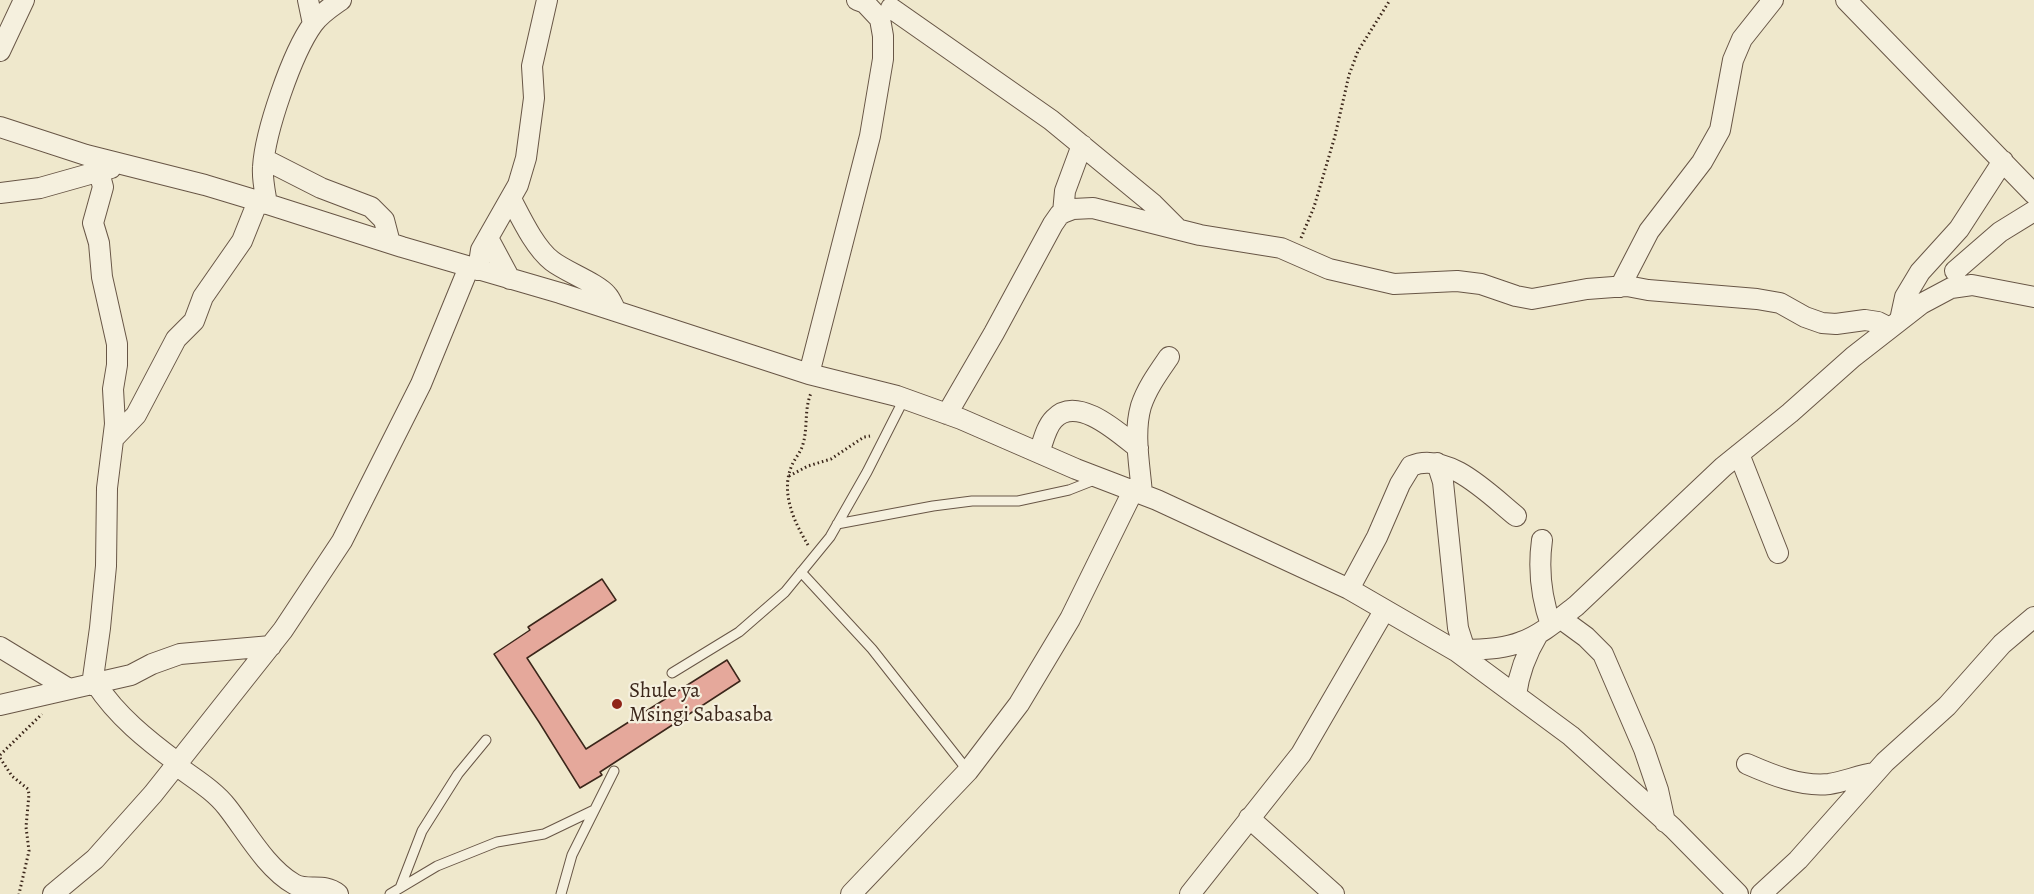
<!DOCTYPE html>
<style>
body{margin:0}
canvas{display:block;background:#efe8cc}
</style>
<canvas width="2034" height="894"></canvas>
<script>
const ctx = document.querySelector('canvas').getContext('2d');
ctx.lineJoin = 'round';
function paint(path, color) { ctx.fillStyle = color; ctx.fill(path, 'evenodd'); }
function trace(path, color, width, dash) { ctx.strokeStyle = color; ctx.lineWidth = width; ctx.lineCap = dash ? 'butt' : 'round'; ctx.setLineDash(dash || []); ctx.stroke(path); }
function drawText(font, color, halo, rows, align = 'center') {
  ctx.font = font + ' Alegreya,serif'; ctx.lineWidth = 4.5; ctx.setLineDash([]); ctx.textBaseline = 'middle'; ctx.strokeStyle = halo; ctx.fillStyle = color; for (const [text, x, y, turn = 0] of rows) {
    ctx.save(); ctx.translate(x, y); ctx.rotate((+turn || 0) * Math.PI / 180); ctx.textAlign = isNaN(turn) ? turn : align; if (halo) ctx.strokeText(text, 0, 0); ctx.fillText(text, 0, 0); ctx.restore();
  }
}
const building = new Path2D(`
 M602,579L616,600L527,658L586,749L727,660L740,681L600,772L602,775L580,788L539,722L494,654L530,630L528,627Z`);
paint(building, '#e5a89b');
trace(building, '#3b261a', 1.5);
const lane = new Path2D(`
 M837,524L933,506L972,501H1018L1069,490L1097,479
 M801,572L872,649L968,771
 M672,673L739,632L785,592L830,537L867,472L904,399
 M400,888L422,831L458,774L486,740
 M390,894L437,866L497,842L544,834L594,810
 M561,894L572,855L614,771`);
const street = new Path2D(`
 M308,0L313,24
 M1846,0L2034,194
 M891,8L1051,120L1153,204L1176,227
 M0,51L24,0
 M0,127L86,155L205,185L258,201L402,247L560,293L809,374L897,396L961,419L1076,469L1157,500L1349,589L1456,651L1571,736L1673,828L1738,894
 M264,159L321,188L371,207L384,220L390,243
 M0,193L40,188L111,168
 M511,199C521,218 535,248 552,261C566,272 597,283 607,295C611,299 613,306 616,311
 M267,204C265,192 262,179 263,167C265,132 292,53 313,24C320,14 331,7 341,0
 M1063,213L1065,191L1082,145
 M488,238L510,279
 M478,270L481,250L518,185L526,158L534,98L532,66L547,0
 M1955,271L2000,232L2034,211
 M1620,287L1649,231L1702,162L1720,130L1733,60L1742,39L1773,0
 M1900,320L1905,297L1920,272L1959,229L2003,161
 M809,374L870,136L883,59V36L880,19L865,3L857,0
 M947,414L994,333L1053,224L1060,214L1073,209L1093,208L1200,235L1281,248L1329,269L1394,284L1457,281L1481,284L1516,296L1532,299L1587,289L1627,286L1648,290L1757,299L1780,303L1805,317L1822,323L1836,324L1865,320L1878,322L1890,328
 M113,439L136,415L176,339L194,321L203,297L242,241L258,201
 M1039,453C1043,442 1046,427 1054,419C1077,394 1119,433 1138,448
 M1739,454L1778,553
 M1437,463L1443,482L1458,628L1465,650
 M1142,494C1140,466 1133,434 1141,406C1147,388 1158,373 1169,357
 M1542,540C1538,569 1541,597 1551,625
 M1349,589L1377,537L1400,484L1411,466C1447,450 1490,495 1516,516
 M1560,618L1586,637L1603,654L1644,749L1658,790L1665,822
 M0,647L69,689
 M1456,651C1477,649 1501,650 1521,642C1541,635 1559,619 1576,606L1723,467L1790,413L1853,357L1921,304L1951,288L1972,285L2034,297
 M96,684C117,716 147,740 178,763
 M92,685L100,628L106,566L107,488L115,424L113,389L117,365V344L102,277L99,243L93,223L103,187L99,172
 M1516,695C1519,672 1526,654 1538,634
 M0,705L131,675L152,664L180,654L271,646
 M1747,764C1772,775 1801,787 1829,784C1844,782 1859,775 1875,773
 M176,765C193,778 214,790 227,807C246,831 266,868 294,884C308,892 323,882 338,894
 M1249,818L1334,894
 M53,894L95,859L153,794L283,630L342,541L421,384L469,267
 M851,894L968,771L1019,704L1070,619L1133,491
 M1190,894L1301,754L1384,611
 M1761,894L1798,860L1885,762L1947,706L2002,644L2034,617`);
trace(lane, '#685646', 11);
trace(street, '#685646', 22);
trace(new Path2D(`
 M1301,238L1314,207L1335,136L1349,75L1358,51L1390,0
 M789,476L808,466L831,459L864,437L870,436
 M808,545C794,522 780,492 792,465C795,458 801,452 803,444C808,427 804,410 811,393
 M0,755L42,714
 M0,758L12,776L28,789L29,794L26,827L29,851L19,894`), '#3b261a', 3, [1.5, 3]);
trace(lane, '#f5f0de', 9);
trace(street, '#f5f0de', 20);
for (const [x, y, r, color] of [
 [617,704,6,"#8f2418"]
]) { const dot = new Path2D(); dot.arc(x, y, r, 0, 2 * Math.PI); ctx.fillStyle = color; ctx.fill(dot); trace(dot, '#f5f0de', 2); }
drawText('21px', '#3b261a', '#f5f0de', [
 ["Shule ya",629,692],
 ["Msingi Sabasaba",629,716]
], 'left');
</script>
